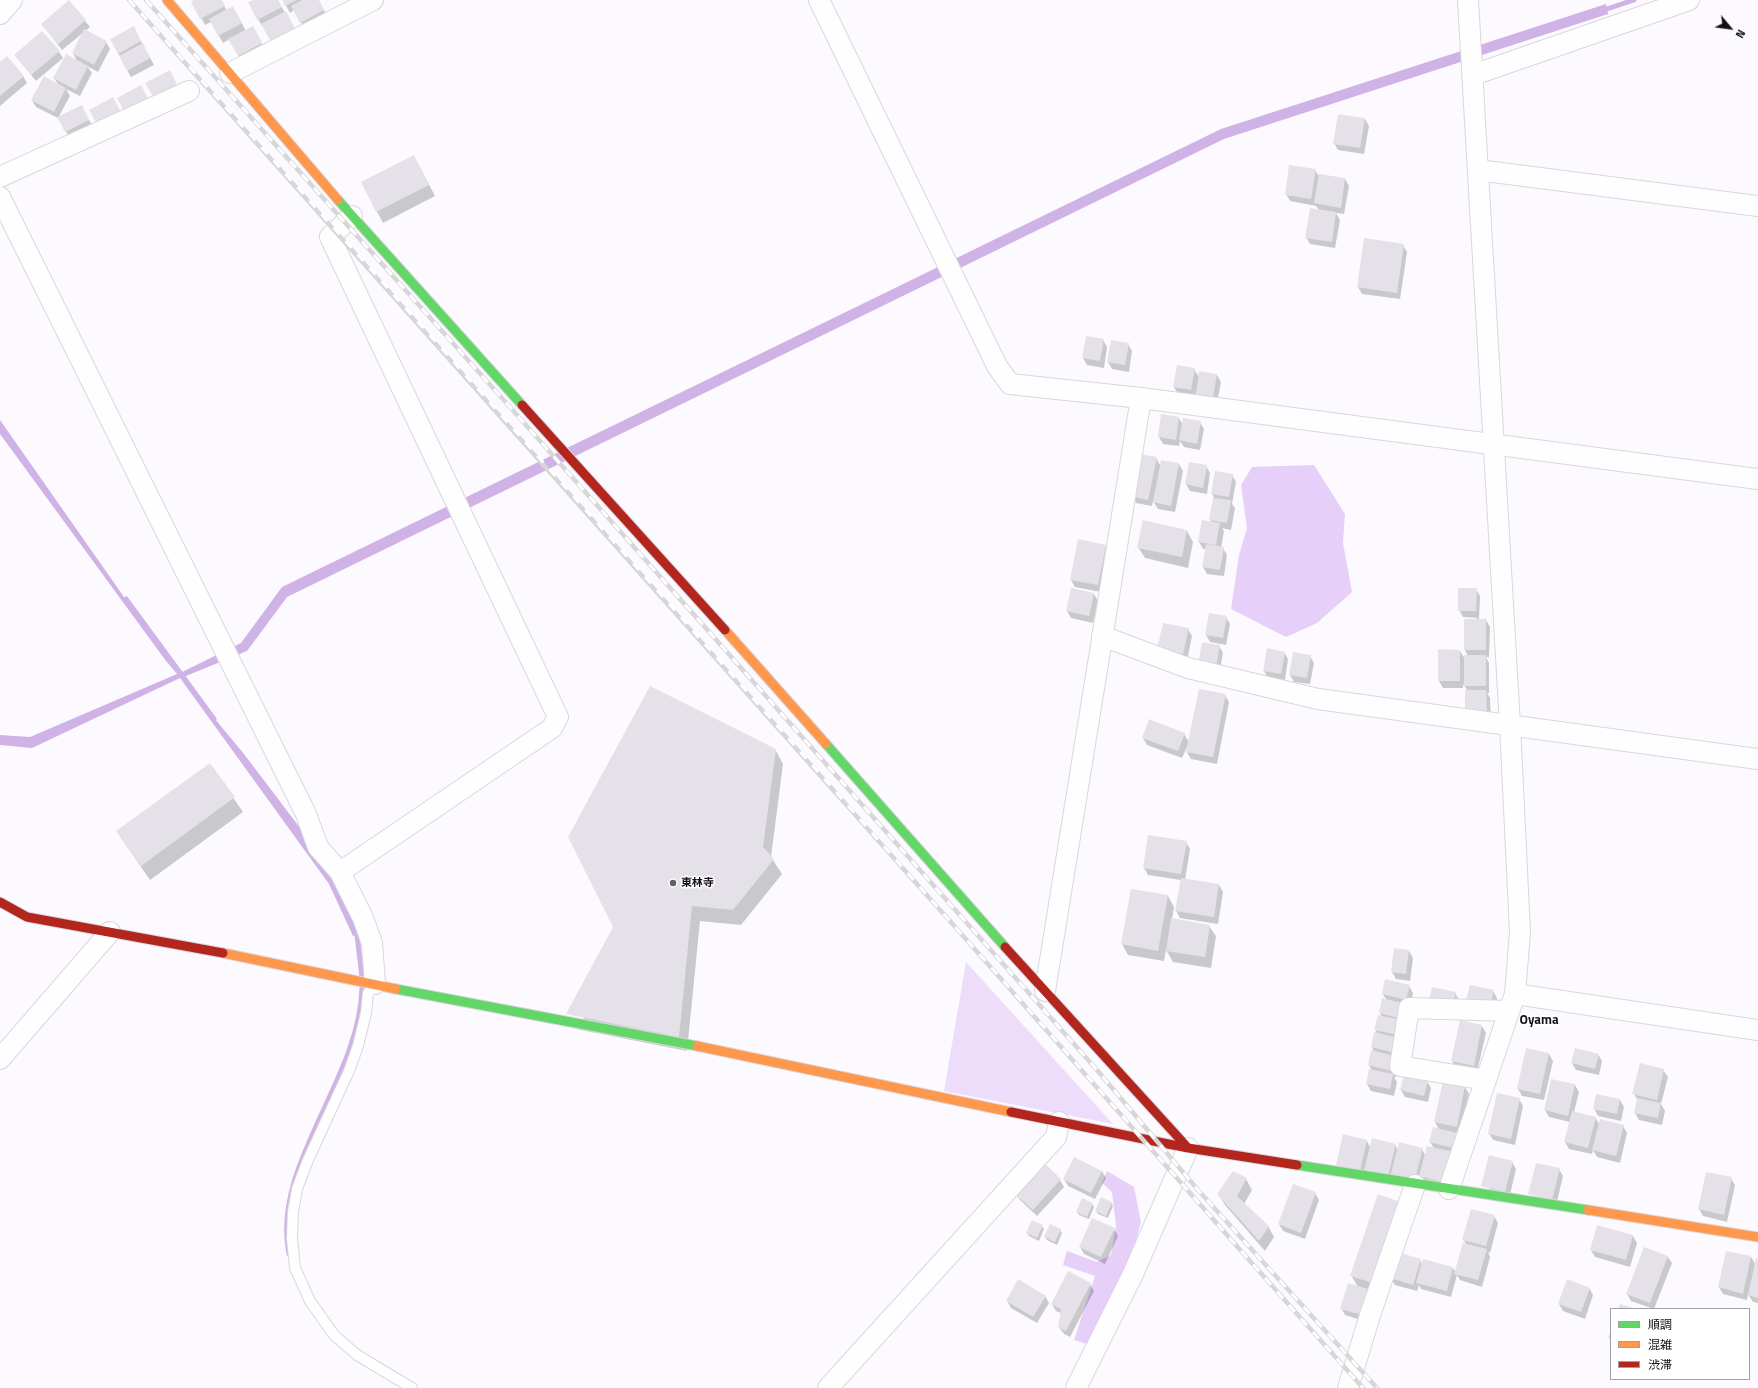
<!DOCTYPE html>
<meta charset="utf-8">
<style>
body{margin:0}
#map{position:relative;width:1758px;height:1388px;overflow:hidden;background:#fcfafe;font-family:"Titillium Web","Noto Sans JP",sans-serif}
canvas{display:block}
.legend{position:absolute;left:1610px;top:1308px;width:140px;height:72px;box-sizing:border-box;background:#fff;border:1px solid #a19fa3;margin:0;padding:5px 7px;list-style:none;font-size:12px;color:#130e18}
.legend li{display:flex;align-items:center;gap:8px;height:20px}
.legend b{width:20px;border:1px solid #a19fa3}
.north{position:absolute;left:1710px;top:8px;width:40px;height:40px;-webkit-text-stroke:3px #fff;paint-order:stroke;rotate:119deg;font-size:11px;font-weight:700;line-height:16px;text-align:center;color:#130e18}
.north::after{content:'';display:block;margin:auto;width:14px;height:18px;background:#130e18;clip-path:polygon(50% 0,100% 100%,50% 72%,0 100%)}
</style>
<div id="map">
<canvas width="1758" height="1388"></canvas>
<ul class="legend">
<li><b style="height:5px;background:#63d668"></b>順調</li>
<li><b style="height:5px;background:#ff974d"></b>混雑</li>
<li><b style="height:5px;background:#b3261e"></b>渋滞</li>
</ul>
<div class="north">N</div>
</div>
<script>
const ctx = document.querySelector('canvas').getContext('2d');
ctx.lineJoin = 'round';
function paint(path, color) { ctx.fillStyle = color; ctx.fill(path, 'evenodd'); }
function trace(path, color, width, dash) { ctx.strokeStyle = color; ctx.lineWidth = width; ctx.lineCap = dash ? 'butt' : 'round'; ctx.setLineDash(dash || []); ctx.stroke(path); }
function drawText(font, color, halo, rows, align = 'center') {
  ctx.font = font + ' "Titillium Web","Noto Sans JP",sans-serif'; ctx.lineWidth = 3; ctx.setLineDash([]); ctx.textBaseline = 'middle'; ctx.strokeStyle = halo; ctx.fillStyle = color; for (const [text, x, y, turn = 0] of rows) {
    ctx.save(); ctx.translate(x, y); ctx.rotate((+turn || 0) * Math.PI / 180); ctx.textAlign = isNaN(turn) ? turn : align; if (halo) ctx.strokeText(text, 0, 0); ctx.fillText(text, 0, 0); ctx.restore();
  }
}
paint(new Path2D(`
 M966,962L1113,1124L944,1091Z`), '#edddfb');
paint(new Path2D(`
 M1314,465L1345,514L1343,543L1352,592L1317,623L1286,637L1231,609L1239,555L1247,528L1241,485L1252,467Z
 M1107,1171L1134,1187L1141,1222L1134,1248L1090,1345L1074,1340L1095,1276L1063,1265L1067,1251L1097,1262L1111,1255L1116,1226L1112,1192L1102,1183Z`), '#e6cff9');
paint(new Path2D(`
 M1606,4L1608,14L1224,139L287,597L247,651L181,678L244,754L338,878L362,934L353,936L329,884L180,678L32,748L0,745V735L30,737L177,674L166,661L0,434V420L178,674L241,643L282,587L1221,129Z`), '#cfb3e6');
paint(new Path2D(`
 M196,0H221L227,11L237,14L246,31L257,34L265,50L242,62L230,39L223,43L211,22L205,25L193,2Z
 M255,0H278L285,13L262,26L258,19Z
 M283,0H318L328,17L305,30L294,10L290,13Z
 M69,1L90,27L85,31L106,42L110,49L98,72L87,66L92,73L80,96L66,89L70,96L58,118L36,107L32,100L58,84L54,78L77,61L73,53L84,32L62,50L42,24Z
 M137,34L154,65L131,77L118,53Z
 M59,52L63,58L36,81L15,55Z
 M0,63L23,76L27,83L0,106Z
 M85,113L93,127L70,139L59,118Z
 M1365,119L1369,126L1364,154L1338,150L1334,143Z
 M420,167L435,196L383,223L362,183Z
 M1315,170L1318,175L1345,179L1349,186L1344,214L1336,213L1340,220L1335,248L1310,244L1306,237L1319,210L1316,206L1290,201L1286,194Z
 M1403,245L1407,252L1400,299L1362,294L1358,287Z
 M1087,337L1103,340L1107,347L1104,368L1087,365L1083,358Z
 M1128,344L1132,351L1129,372L1112,369L1108,362Z
 M1194,369L1199,377L1217,375L1221,382L1217,403L1201,401L1196,392L1195,397L1178,394L1174,387Z
 M1179,418L1183,425L1200,422L1204,429L1200,450L1184,447L1180,441L1179,446L1163,444L1159,437Z
 M1156,458L1161,467L1179,464L1183,471L1175,512L1158,509L1153,501L1152,506L1136,503L1132,496Z
 M1190,463L1206,466L1210,473L1207,494L1190,491L1186,484Z
 M1232,475L1236,482L1232,504L1235,508L1231,530L1222,528L1224,531L1221,548H1223L1227,555L1224,576L1207,574L1203,567L1206,549H1203L1199,542L1212,522L1210,520L1214,498L1212,493Z
 M1187,531L1193,542L1188,568L1145,558L1138,547Z
 M1105,546L1109,553L1101,592L1075,587L1071,580Z
 M1072,589L1094,594L1098,601L1093,623L1071,618L1067,611Z
 M1476,589L1480,596L1479,620H1486L1490,627L1489,657H1486L1489,663V693H1487L1490,698L1491,722L1463,684V688H1443L1439,681L1460,651L1465,659L1468,656L1465,650L1477,618L1463,617L1459,610Z
 M1226,617L1230,624L1226,645L1210,642L1206,635Z
 M1188,629L1192,636L1187,661L1162,656Z
 M1219,646L1223,653L1219,674L1203,671Z
 M1284,652L1288,659L1285,680L1268,678L1264,671Z
 M1310,656L1314,663L1310,684L1294,682L1290,675Z
 M1225,695L1229,702L1217,764L1191,759L1187,752L1188,745L1182,758L1147,745L1143,738L1184,734L1189,742Z
 M775,749L783,764L771,857L782,874L741,925L700,921L687,1051L576,1029Z
 M210,764L243,812L150,880L117,832Z
 M1186,842L1190,849L1185,880L1219,885L1223,892L1218,924L1180,918L1176,911L1181,880L1148,875L1144,868Z
 M1131,890L1168,896L1174,907L1172,920L1209,926L1216,936L1211,968L1173,962L1166,950L1164,961L1128,955L1122,944Z
 M1409,951L1413,958L1410,981L1396,979L1392,972Z
 M1409,986L1413,993L1396,1077H1394L1397,1082L1394,1096L1371,1091L1367,1084L1372,1071L1369,1065L1372,1051L1374,1052L1372,1047L1377,1034L1375,1029L1382,1017L1380,1013L1383,1000L1387,1001L1383,994Z
 M1493,991L1497,998L1494,1012L1471,1007Z
 M1455,993L1459,1000L1433,1008Z
 M1482,1026L1486,1033L1477,1072L1456,1068L1452,1061Z
 M1549,1054L1553,1061L1544,1100L1522,1096L1518,1089Z
 M1598,1054L1602,1061L1599,1075L1576,1070L1572,1063Z
 M1663,1070L1668,1077L1661,1104L1665,1111L1662,1125L1639,1120L1635,1113L1638,1101L1634,1094Z
 M1552,1080L1575,1085L1579,1092L1574,1112L1595,1117L1599,1124L1623,1126L1627,1133L1620,1163L1597,1157L1593,1150L1592,1154L1569,1149L1565,1142L1570,1122L1549,1117L1545,1110Z
 M1427,1081L1431,1088L1428,1102L1405,1097L1401,1090Z
 M1465,1087L1469,1094L1460,1133L1456,1132L1460,1140L1457,1154L1450,1153L1454,1159L1447,1189L1364,1178L1344,1135L1367,1141L1370,1147L1395,1145L1398,1150L1422,1149L1425,1155L1434,1148L1430,1142L1439,1130L1435,1122Z
 M1519,1099L1523,1106L1515,1145L1493,1140L1489,1133Z
 M1620,1100L1624,1107L1621,1121L1598,1116L1594,1108Z
 M1512,1162L1516,1169L1509,1199L1486,1193Z
 M1043,1164L1060,1180L1064,1187L1037,1216L1020,1200L1016,1194Z
 M1559,1169L1563,1176L1556,1206L1534,1201Z
 M1102,1171L1106,1178L1095,1199L1068,1186L1064,1179Z
 M1731,1178L1735,1185L1727,1222L1703,1216L1699,1209Z
 M1246,1179L1252,1190L1244,1204L1268,1226L1274,1237L1265,1251L1225,1205L1218,1194Z
 M1315,1193L1319,1200L1305,1239L1283,1231L1279,1224Z
 M1378,1195L1374,1298L1367,1322L1345,1315L1341,1308L1358,1287L1351,1275Z
 M1111,1203L1113,1206L1108,1218L1098,1214L1096,1211Z
 M1092,1204L1094,1207L1089,1219L1079,1215L1077,1212Z
 M1494,1216L1498,1223L1490,1253L1488,1252L1490,1257L1482,1287L1460,1280L1457,1275L1451,1297L1421,1289L1419,1285L1417,1291L1395,1285L1391,1278L1420,1260L1422,1264L1453,1268L1456,1273L1466,1244L1463,1239Z
 M1042,1226L1044,1229L1039,1241L1029,1236L1027,1233Z
 M1598,1226L1633,1236L1637,1243L1630,1267L1595,1257L1591,1250Z
 M1114,1229L1118,1236L1105,1264L1084,1254L1080,1247Z
 M1060,1230L1062,1233L1057,1245L1047,1240L1045,1237Z
 M1667,1256L1672,1263L1654,1309L1631,1301L1627,1294Z
 M1751,1257L1756,1265L1758,1260V1303L1753,1302L1748,1294L1747,1300L1723,1294L1719,1287Z
 M1090,1284L1094,1291L1070,1337L1064,1334L1059,1327L1061,1313L1056,1311L1052,1304Z
 M1589,1288L1593,1295L1585,1319L1563,1311L1559,1304Z
 M1045,1296L1049,1303L1037,1323L1011,1308L1007,1301Z`), '#0003');
trace(new Path2D(`
 M1601,11L1634,0
 M126,599L214,719
 M355,929L357,935L362,978
 M289,1254C271,1165 360,1079 362,988`), '#cfb3e6', 5);
paint(new Path2D(`
 M69,0L86,20L58,44L41,24Z
 M194,0H222L225,6L200,19L191,2Z
 M253,0H278L282,7L257,20L248,2Z
 M282,0H297L285,6Z
 M302,0H319L324,10L300,23L291,6Z
 M233,6L242,23L218,36L209,19Z
 M286,11L295,29L271,42L261,24Z
 M134,26L141,41L118,54L110,39Z
 M253,26L262,43L238,56L228,39Z
 M84,29L107,41L94,65L72,53Z
 M42,31L60,51L31,75L14,55Z
 M143,43L150,58L127,71L119,56Z
 M66,54L88,66L76,90L53,78Z
 M7,56L24,76L0,96V62Z
 M170,70L177,85L153,97L145,83Z
 M44,76L66,88L54,112L31,100Z
 M141,85L149,100L125,113L117,98Z
 M113,97L121,112L97,124L89,110Z
 M82,105L89,120L65,132L57,117Z
 M1338,114L1365,118L1360,148L1333,144Z
 M414,155L429,185L376,212L361,182Z
 M1289,165L1316,169L1311,199L1285,195Z
 M1319,174L1345,178L1341,208L1314,203Z
 M1310,208L1336,212L1332,242L1305,238Z
 M1364,238L1404,244L1397,293L1357,287Z
 M1086,336L1104,339L1100,361L1082,358Z
 M1111,340L1129,343L1125,365L1107,362Z
 M1177,365L1195,368L1191,390L1173,387Z
 M1199,371L1217,374L1213,397L1196,394Z
 M1161,414L1179,417L1176,440L1158,437Z
 M1183,418L1201,421L1197,444L1179,440Z
 M1139,454L1157,457L1148,500L1130,496Z
 M1161,460L1179,463L1171,506L1153,502Z
 M1189,462L1207,465L1203,488L1185,484Z
 M1215,471L1233,474L1229,497L1211,494Z
 M1213,498L1231,500L1227,523L1209,520Z
 M1143,520L1187,530L1182,557L1137,548Z
 M1202,520L1220,523L1216,545L1198,542Z
 M1078,539L1106,545L1098,585L1070,580Z
 M1206,544L1224,547L1220,570L1202,567Z
 M1071,588L1094,593L1089,616L1066,611Z
 M1458,588H1477L1476,611H1458Z
 M1209,613L1227,616L1223,638L1205,635Z
 M1464,619H1486V650H1464Z
 M1163,623L1189,628L1183,654L1157,649Z
 M1202,642L1220,645L1216,667L1198,664Z
 M1267,648L1285,652L1281,674L1263,671Z
 M1438,649L1460,650V681H1438Z
 M1293,652L1311,655L1307,678L1289,675Z
 M1464,655H1486V686H1464Z
 M650,686L776,749L763,847L774,859L733,910L692,906L679,1037L566,1014L613,927L568,837Z
 M1199,689L1226,694L1213,757L1186,752Z
 M1465,690H1486L1487,715H1465Z
 M1149,719L1185,733L1178,751L1142,738Z
 M210,763L235,797L141,866L116,831Z
 M1148,835L1187,841L1181,874L1143,868Z
 M1181,878L1219,884L1214,917L1175,911Z
 M1131,889L1168,895L1158,951L1121,944Z
 M1171,918L1210,925L1205,957L1166,951Z
 M1394,948L1409,950L1406,974L1391,972Z
 M1385,979L1410,985L1406,1000L1382,994Z
 M1470,985L1494,990L1490,1006L1466,1000Z
 M1432,987L1456,992L1452,1007L1428,1002Z
 M1382,998L1406,1004L1403,1019L1379,1013Z
 M1378,1015L1401,1020L1398,1035L1374,1030Z
 M1460,1020L1482,1025L1474,1066L1451,1061Z
 M1374,1032L1398,1038L1395,1053L1371,1047Z
 M1526,1048L1549,1053L1540,1094L1517,1089Z
 M1575,1048L1599,1054L1595,1069L1571,1063Z
 M1371,1050L1395,1056L1392,1071L1368,1065Z
 M1640,1063L1664,1069L1657,1100L1632,1094Z
 M1369,1069L1393,1074L1390,1089L1366,1084Z
 M1404,1075L1428,1081L1424,1096L1400,1090Z
 M1551,1079L1575,1084L1568,1116L1544,1110Z
 M1443,1081L1465,1086L1457,1127L1434,1122Z
 M1497,1093L1520,1098L1511,1139L1488,1134Z
 M1596,1094L1620,1099L1617,1114L1593,1109Z
 M1637,1098L1661,1103L1658,1118L1634,1113Z
 M1572,1111L1596,1117L1588,1148L1564,1142Z
 M1600,1119L1624,1125L1616,1156L1592,1150Z
 M1433,1127L1457,1133L1453,1148L1429,1142Z
 M1343,1134L1367,1140L1360,1171L1336,1165Z
 M1372,1138L1396,1144L1388,1176L1364,1170Z
 M1399,1142L1423,1148L1415,1179L1391,1174Z
 M1427,1146L1450,1151L1443,1182L1419,1176Z
 M1489,1155L1513,1161L1505,1192L1481,1186Z
 M1074,1157L1102,1171L1091,1193L1063,1179Z
 M1043,1162L1061,1179L1033,1210L1014,1193Z
 M1536,1163L1560,1168L1552,1200L1528,1194Z
 M1233,1171L1247,1178L1237,1196L1269,1226L1259,1241L1217,1194Z
 M1706,1172L1732,1177L1724,1215L1698,1209Z
 M1293,1184L1316,1192L1301,1233L1278,1224Z
 M1378,1194L1400,1202L1373,1283L1350,1276Z
 M1101,1197L1112,1202L1106,1216L1095,1211Z
 M1082,1198L1093,1203L1087,1217L1076,1212Z
 M1471,1209L1495,1215L1486,1246L1462,1240Z
 M1092,1218L1115,1228L1101,1257L1079,1247Z
 M1032,1220L1043,1225L1037,1238L1026,1233Z
 M1050,1224L1061,1229L1055,1242L1044,1237Z
 M1597,1225L1633,1235L1626,1260L1590,1250Z
 M1463,1243L1487,1249L1478,1280L1454,1274Z
 M1644,1247L1668,1256L1650,1303L1626,1294Z
 M1726,1251L1751,1256L1743,1294L1718,1287Z
 M1397,1252L1421,1259L1413,1285L1390,1278Z
 M1756,1258L1758,1259V1298L1748,1295Z
 M1423,1259L1453,1267L1447,1291L1416,1283Z
 M1068,1271L1091,1283L1066,1331L1058,1327L1061,1309L1051,1304Z
 M1018,1279L1046,1296L1033,1317L1006,1301Z
 M1567,1279L1590,1288L1581,1312L1558,1304Z
 M1348,1283L1371,1290L1363,1315L1340,1309Z
 M1620,1304L1636,1309H1618Z
 M1611,1330V1340L1608,1338Z`), '#e5e1e8');
const lane = new Path2D(`
 M375,984L368,993L366,1013L358,1046L349,1071L308,1160L297,1189L293,1212L292,1238L295,1268L310,1301L334,1335L357,1355L412,1388`);
const street = new Path2D(`
 M819,0L997,366L1010,384L1141,398L1758,479
 M0,14L12,0
 M230,73L373,0
 M1473,75L1689,0
 M1478,170L1758,206
 M0,177L189,91
 M0,197L306,814L318,847L340,872L363,918L372,943L375,984
 M1102,636L1188,668L1318,699L1758,759
 M340,872L552,728L558,717L330,237L352,216
 M1045,991L1141,398
 M1515,994L1758,1030
 M0,1059L110,932
 M1486,1080L1400,1066L1409,1008L1509,1011
 M1449,1189L1515,994L1520,932L1510,725L1468,0
 M828,1388L1056,1137L1059,1122
 M1076,1388L1133,1274L1188,1148
 M1348,1388L1370,1315L1415,1185`);
const fast = new Path2D(`
 M338,200L522,405
 M826,744L1005,947
 M396,989L697,1046
 M1297,1165L1588,1210`);
const slow = new Path2D(`
 M167,0L338,200
 M725,630L826,744
 M223,953L396,989
 M697,1046L1011,1112
 M1588,1210L1758,1237`);
const jam = new Path2D(`
 M522,405L725,630
 M0,902L27,917L223,953
 M1005,947L1188,1148
 M1011,1112L1188,1148L1297,1165`);
trace(lane, '#dad6dd', 12);
trace(street, '#dad6dd', 22);
trace(fast, '#dad6dd', 11);
trace(slow, '#dad6dd', 11);
trace(jam, '#dad6dd', 11);
trace(lane, '#fffeff', 10);
trace(street, '#fffeff', 20);
trace(fast, '#63d668', 9);
trace(slow, '#ff974d', 9);
trace(jam, '#b3261e', 9);
const rail = new Path2D(`
 M129,0C404,305 677,612 949,920C1088,1076 1224,1233 1363,1388
 M146,0L510,407L1097,1070L1198,1190L1377,1388`);
trace(rail, '#d7d6d8', 4.5);
trace(rail, '#fff', 3, [9]);
for (const [x, y, r, color] of [
 [673,883,4,"#656168"]
]) { const dot = new Path2D(); dot.arc(x, y, r, 0, 2 * Math.PI); ctx.fillStyle = color; ctx.fill(dot); trace(dot, '#fff', 1.5); }
drawText('bold 11px', '#130e18', '#fff', [
 ["東林寺",681,883]
], 'left');
drawText('bold 13px', '#130e18', '#fff', [
 ["Oyama",1539,1021]
]);
</script>
